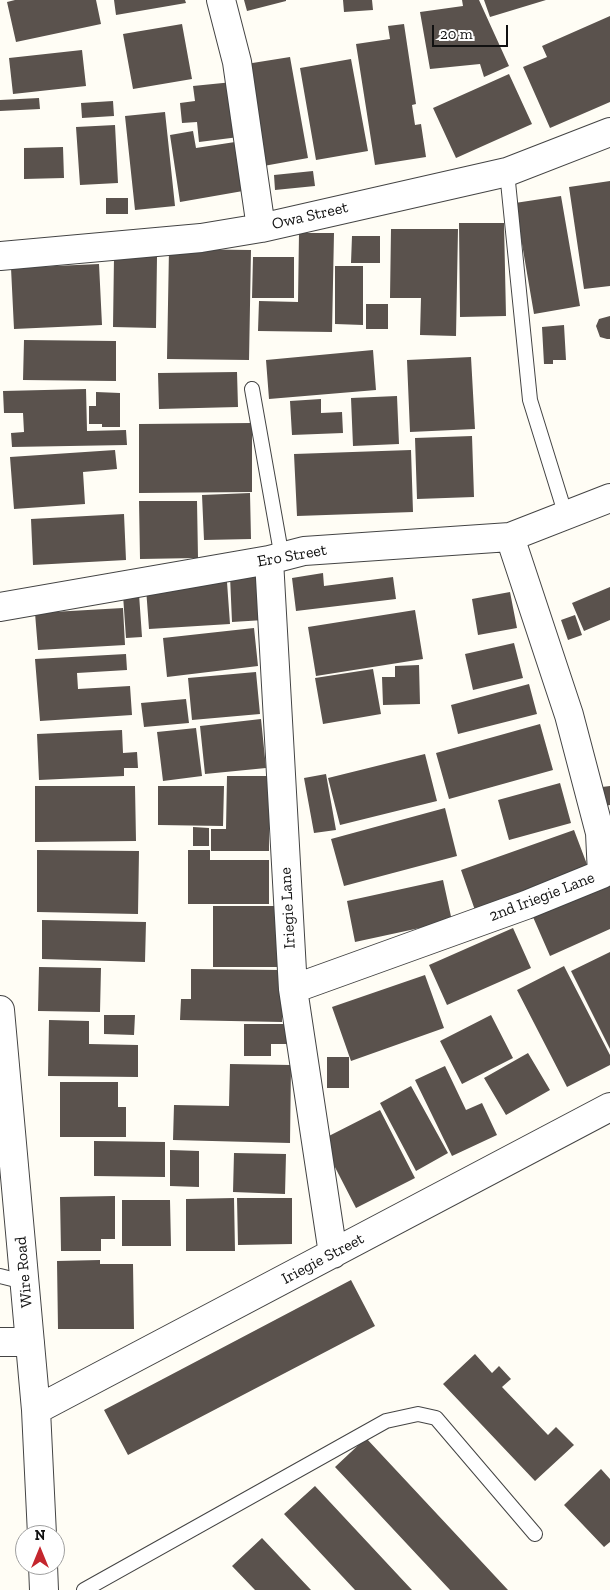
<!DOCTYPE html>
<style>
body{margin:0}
#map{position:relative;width:610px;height:1590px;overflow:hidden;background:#fffdf5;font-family:"Zilla Slab",serif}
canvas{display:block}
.north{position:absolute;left:15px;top:1525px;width:50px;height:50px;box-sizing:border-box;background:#fff;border:1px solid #a0a0a0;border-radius:50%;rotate:0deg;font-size:14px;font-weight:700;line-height:20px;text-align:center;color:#111}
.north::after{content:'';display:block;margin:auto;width:18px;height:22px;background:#c4262e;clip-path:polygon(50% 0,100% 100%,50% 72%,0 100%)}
.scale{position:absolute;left:432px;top:25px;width:76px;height:22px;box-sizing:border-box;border:2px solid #111;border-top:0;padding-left:6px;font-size:15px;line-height:18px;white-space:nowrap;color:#111;-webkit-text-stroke:4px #fff;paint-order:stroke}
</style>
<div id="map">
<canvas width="610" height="1590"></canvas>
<div class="north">N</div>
<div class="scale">20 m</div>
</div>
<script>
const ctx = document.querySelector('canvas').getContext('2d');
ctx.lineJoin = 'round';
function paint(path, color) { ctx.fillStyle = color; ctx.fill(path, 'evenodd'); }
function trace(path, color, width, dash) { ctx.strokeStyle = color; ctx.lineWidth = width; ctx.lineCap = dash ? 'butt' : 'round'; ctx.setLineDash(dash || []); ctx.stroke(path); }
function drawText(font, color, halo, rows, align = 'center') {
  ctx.font = font + ' "Zilla Slab",serif'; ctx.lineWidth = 5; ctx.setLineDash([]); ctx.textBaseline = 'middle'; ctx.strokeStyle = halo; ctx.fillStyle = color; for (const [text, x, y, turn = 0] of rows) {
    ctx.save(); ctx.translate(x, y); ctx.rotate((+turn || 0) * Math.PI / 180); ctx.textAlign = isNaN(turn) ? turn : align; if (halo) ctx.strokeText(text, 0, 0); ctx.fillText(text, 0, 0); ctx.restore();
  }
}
paint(new Path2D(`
 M15,0H96L101,24L16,42L7,2Z
 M114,0H185L186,3L116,15Z
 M244,0H286V1L247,11Z
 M343,0H372L373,10L344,12Z
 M462,0H479L509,66L484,77L480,64L430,69L420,12L463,6Z
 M484,0H546L490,17Z
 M610,16V102L550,128L523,67L547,57L542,46Z
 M182,24L192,79L133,89L123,34Z
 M404,24L416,104L412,105L415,125L421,124L426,157L375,165L356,44L390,39L388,26Z
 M82,50L86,86L13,94L9,58Z
 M290,57L308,158L258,167L240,65Z
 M351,59L368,151L316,160L300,68Z
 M509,74L532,124L456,158L433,108Z
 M233,82L239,137L199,142L197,122L182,123L180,103L195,101L193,86Z
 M39,98L40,109L0,111V100Z
 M113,101L114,116L82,118L81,103Z
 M165,112L175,206L135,210L125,116Z
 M115,125L118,183L80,185L76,127Z
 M193,131L196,148L235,142L243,191L180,202L170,135Z
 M63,147L64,178L24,179V148Z
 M313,171L315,186L275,190L274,175Z
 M610,181V286L584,289L569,187Z
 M561,196L580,306L534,314L515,203Z
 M106,198H128V214H106Z
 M459,223H504L506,316L460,317Z
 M391,229H458L456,336L420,335L421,298H390Z
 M299,233H334L332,332L258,331L259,301L298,302Z
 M352,236H380V263H351Z
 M169,249L251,250L249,360L167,359Z
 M114,257H157L156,328L113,327Z
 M253,257H294V298H252Z
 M99,264L102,325L14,329L11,268Z
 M335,266H363V325L335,324Z
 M366,304H388V329H366Z
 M610,316V339H607L600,337L596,326L599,319Z
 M564,325L566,360H553V364H544L542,327Z
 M24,340L116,341V381L23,380Z
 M373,350L376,390L269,399L266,360Z
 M471,357L475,429L410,432L407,360Z
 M237,372L238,407L159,409L158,373Z
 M86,389L87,431L126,430L127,445L12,447L11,433L24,432L23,413H4L3,391Z
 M96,392L120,393V427H102V424H89V406H96Z
 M397,396L399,444L353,446L351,398Z
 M321,399V413L342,412L343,433L292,435L290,401Z
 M252,423V492L139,493V424Z
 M472,436L474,497L417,499L415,438Z
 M115,450L117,469L83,472L85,504L14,509L10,457Z
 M411,450L413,512L297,516L294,454Z
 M250,493L251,539L204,540L202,495Z
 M139,501H197L198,558L140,559Z
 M124,514L126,560L33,565L31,519Z
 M323,573L324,586L393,577L396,599L296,611L292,578Z
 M262,574L264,620L232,622L230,576Z
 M227,582L230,624L149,629L146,588Z
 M610,587V620L584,631L572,603Z
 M510,592L517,628L478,635L472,599Z
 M139,594L142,637L126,638L123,595Z
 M123,608L125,645L38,650L35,613Z
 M415,610L423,659L316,676L308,627Z
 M575,615L582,635L568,640L561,620Z
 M254,628L258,666L167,677L163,638Z
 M514,643L523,678L473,690L465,654Z
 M126,654L127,670L77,673L78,689L130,686L132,715L40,721L35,659Z
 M419,665L420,704L383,705L382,677H395V666Z
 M373,669L381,714L323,724L315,678Z
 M256,672L260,714L192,720L188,678Z
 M529,684L537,714L458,734L451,705Z
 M186,699L189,723L144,727L141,703Z
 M261,719L266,768L205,774L200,726Z
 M540,724L553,770L449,799L436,753Z
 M196,728L202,776L163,781L157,732Z
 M122,730L123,753L137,752L138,768H124V776L39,780L37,734Z
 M425,754L437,801L340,825L328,778Z
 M326,774L336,830L314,833L304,778Z
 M227,776H269V851H211V829H226Z
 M560,783L571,823L509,840L498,800Z
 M35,786H135L136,841L35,842Z
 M158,786H224L223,826L158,825Z
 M610,786V805L605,806L602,787Z
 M445,808L457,856L344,886L331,839Z
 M193,827L209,828V846H193Z
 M574,830L591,875L477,916L461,870Z
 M37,850L139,851L138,914L37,912Z
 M188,850H210V860H269V904H188Z
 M443,880L452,921L355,942L347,901Z
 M610,883V929L550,956L533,917Z
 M213,906H279V967H213Z
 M42,920L146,922L145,962L42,959Z
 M513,928L531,968L447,1005L429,965Z
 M610,952V1049L571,971Z
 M564,966L610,1055V1065L567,1087L517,990Z
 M39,967L101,968L100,1012L38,1011Z
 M191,969L282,970V1022L180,1020L181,999H191Z
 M425,975L444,1028L351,1061L332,1007Z
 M104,1015H135L134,1035L104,1034Z
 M491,1015L513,1058L462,1084L440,1041Z
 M49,1020L89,1021V1044L138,1045V1077L48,1076Z
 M244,1024H288L287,1044H271V1056H244Z
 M528,1053L550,1090L506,1115L484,1078Z
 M327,1057H349V1088H327Z
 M230,1064L291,1065L290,1143L173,1140L174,1105L229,1106Z
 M445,1066L466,1110L482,1103L497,1135L452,1156L415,1080Z
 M60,1082H118V1107H126V1137H60Z
 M411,1086L448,1153L416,1171L380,1103Z
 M380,1110L415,1178L356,1208L321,1140Z
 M94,1141L165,1142V1177L94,1176Z
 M170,1150L199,1151V1187L170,1186Z
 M234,1153L286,1154L285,1194L233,1192Z
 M115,1196V1239H101V1251H61L60,1197Z
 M234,1198L235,1251H186V1199Z
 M237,1198H292V1244L238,1245Z
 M122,1200H170L171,1246H122Z
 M100,1260V1264H133L134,1329H58L57,1261Z
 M351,1280L375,1326L128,1455L104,1410Z
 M475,1354L492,1373L499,1366L511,1379L502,1387L548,1435L556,1427L574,1445L535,1481L443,1384Z
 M366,1438L508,1590H450L335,1467Z
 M601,1469L610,1479V1542L604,1547L564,1505Z
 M315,1486L412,1590H355L284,1514Z
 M262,1538L311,1590H255L232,1566Z`), '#5a524d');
const service = new Path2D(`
 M507,172L530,400L566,516
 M252,389L282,558
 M0,1276L24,1282
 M84,1590L386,1421L418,1414L436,1418L535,1534`);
const minor = new Path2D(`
 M221,0L237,62L261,228
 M0,256L201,238L261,228L507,172L610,132
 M269,560L293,989L333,1254
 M0,607L269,560L304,551L510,537L610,498
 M293,989L526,905L602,874L600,833L569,715L510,537
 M0,1010L36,1410L42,1535
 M0,1342H30
 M36,1410L610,1107
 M43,1565L44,1590`);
trace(service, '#444', 16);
trace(minor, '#444', 30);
trace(service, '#fff', 14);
trace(minor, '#fff', 28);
drawText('16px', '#111', '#fff', [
 ["Owa Street",310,216,-13],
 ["Ero Street",292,556,-10],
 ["2nd Iriegie Lane",542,897,-21],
 ["Iriegie Lane",288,908,-93],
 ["Iriegie Street",323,1259,-28],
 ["Wire Road",24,1272,-95]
]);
</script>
